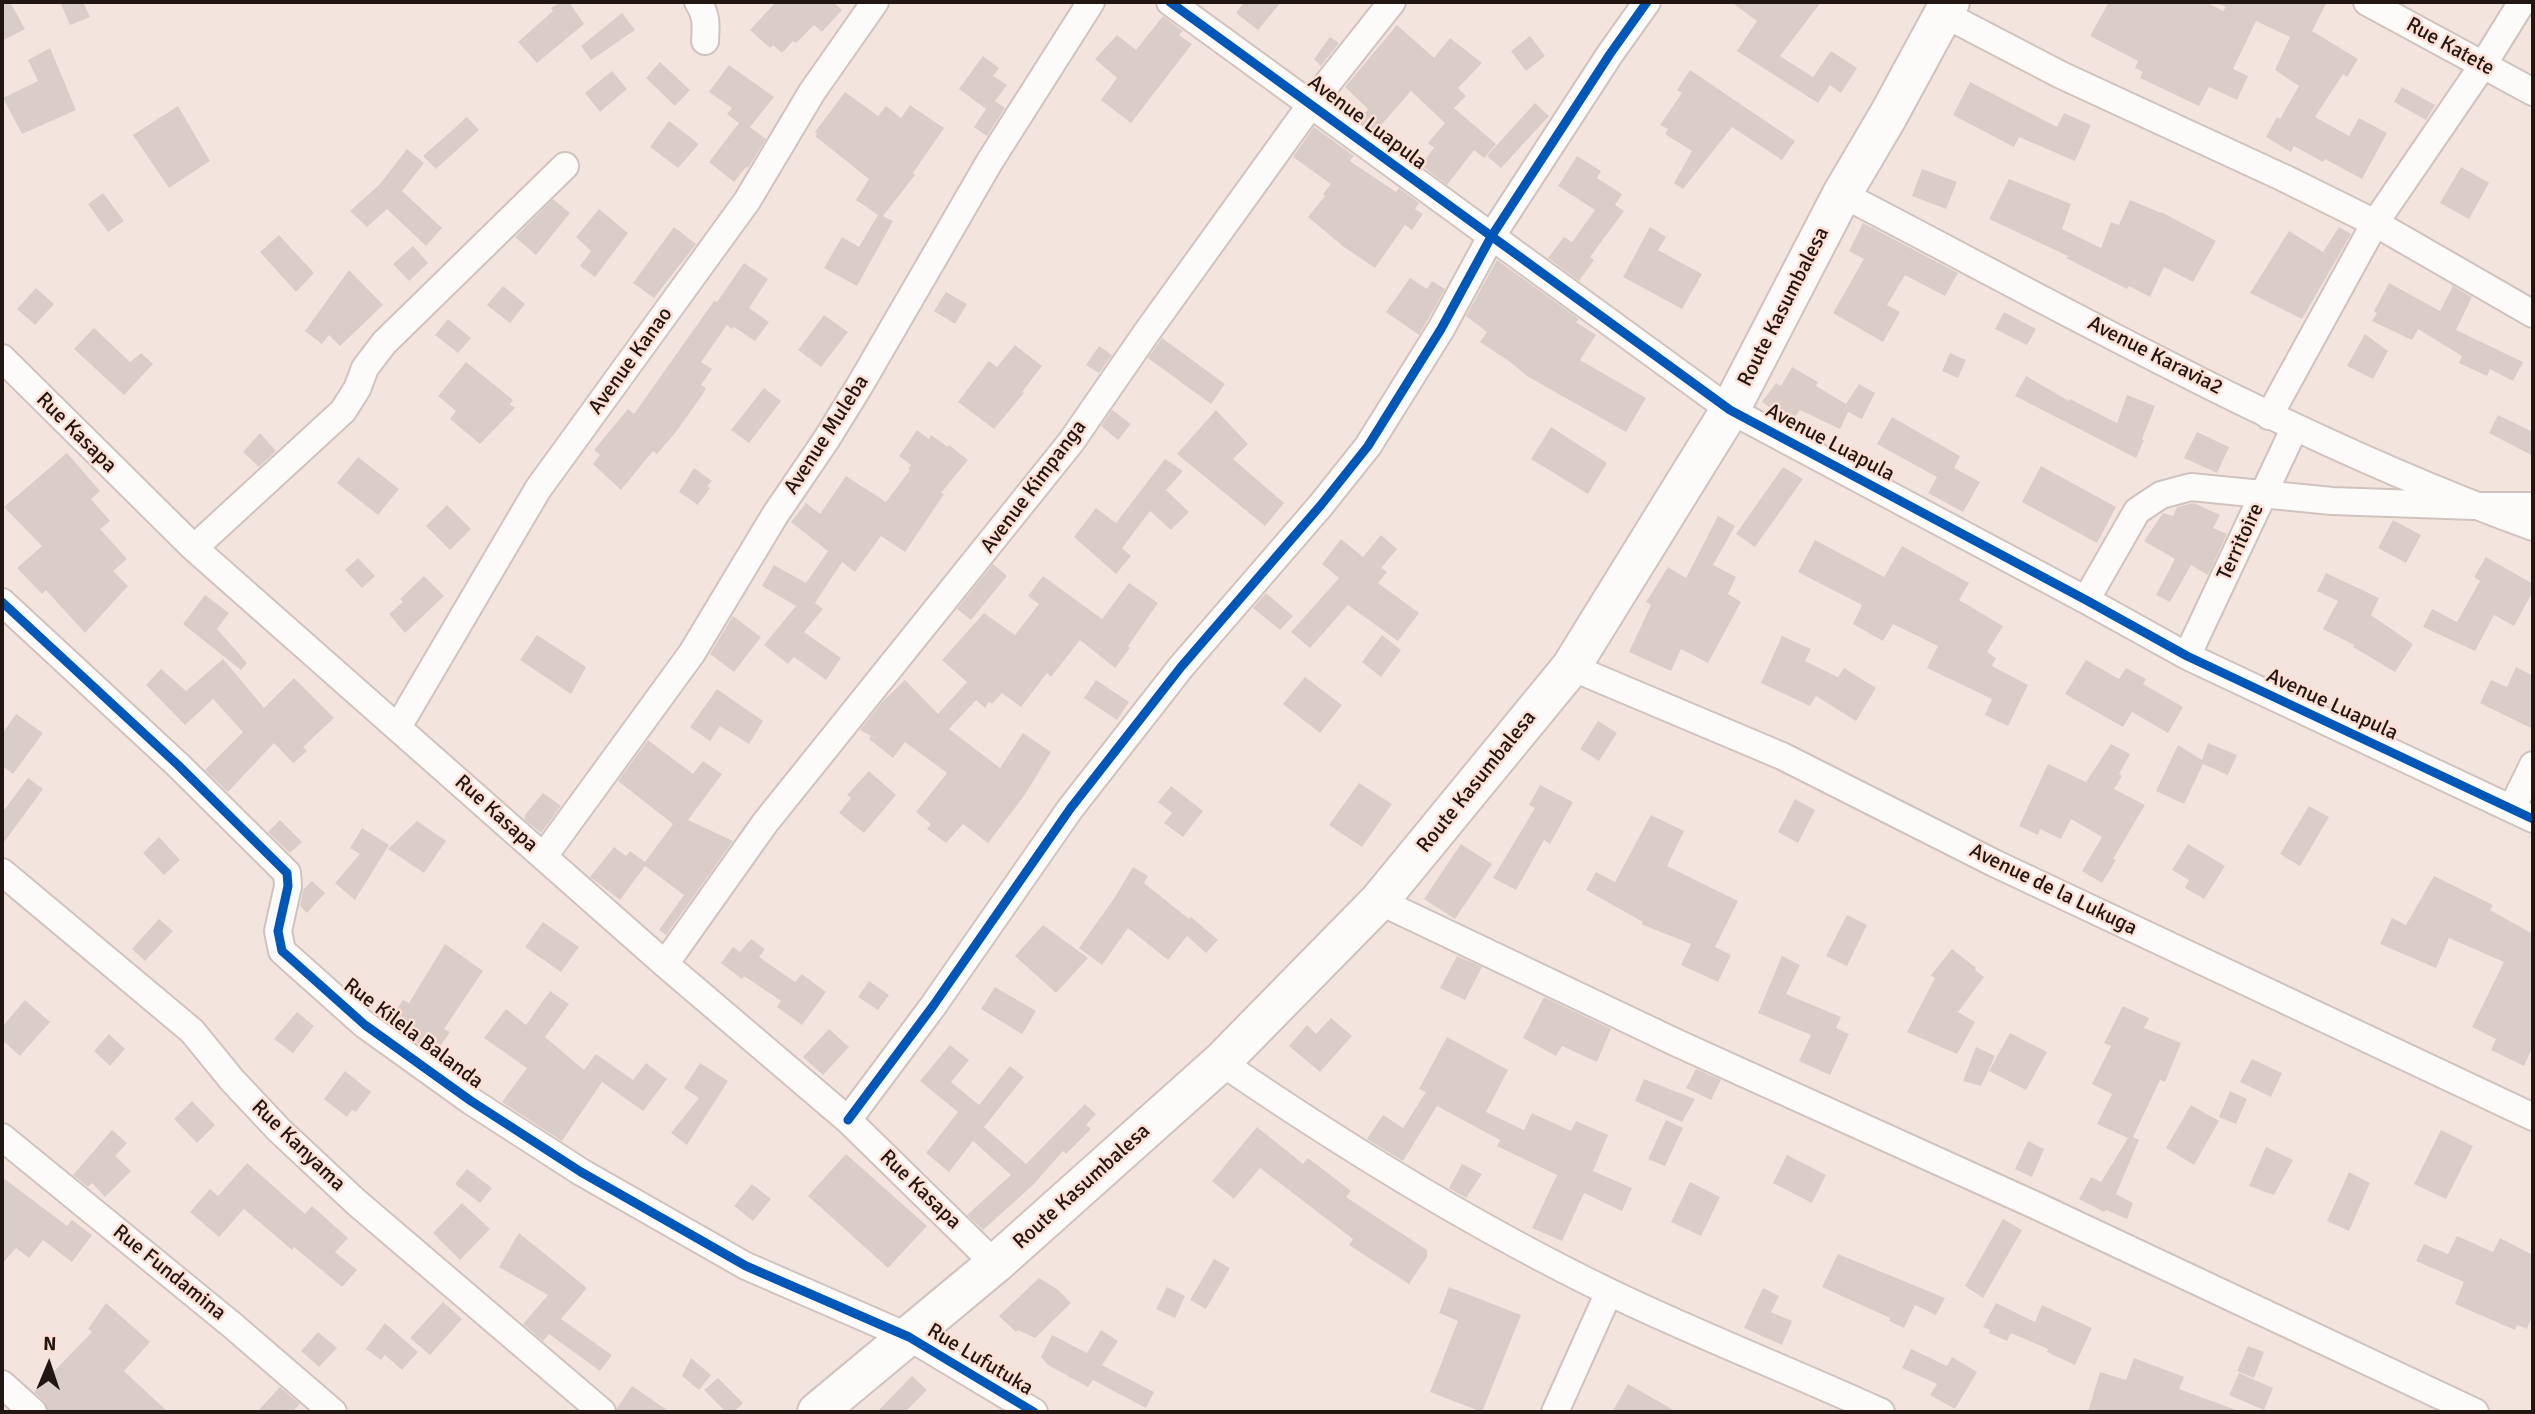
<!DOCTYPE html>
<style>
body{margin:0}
#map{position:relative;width:2535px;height:1414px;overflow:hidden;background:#f4e4de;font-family:Signika,sans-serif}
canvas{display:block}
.frame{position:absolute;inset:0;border:4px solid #211612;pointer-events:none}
.north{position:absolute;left:14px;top:1330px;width:70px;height:70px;-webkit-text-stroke:5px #fedfd4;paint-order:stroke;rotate:2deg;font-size:19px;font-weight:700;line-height:28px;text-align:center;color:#211612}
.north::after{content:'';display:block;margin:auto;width:24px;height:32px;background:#211612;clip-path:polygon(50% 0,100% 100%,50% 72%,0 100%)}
</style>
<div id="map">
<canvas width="2535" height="1414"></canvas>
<div class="frame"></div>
<div class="north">N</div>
</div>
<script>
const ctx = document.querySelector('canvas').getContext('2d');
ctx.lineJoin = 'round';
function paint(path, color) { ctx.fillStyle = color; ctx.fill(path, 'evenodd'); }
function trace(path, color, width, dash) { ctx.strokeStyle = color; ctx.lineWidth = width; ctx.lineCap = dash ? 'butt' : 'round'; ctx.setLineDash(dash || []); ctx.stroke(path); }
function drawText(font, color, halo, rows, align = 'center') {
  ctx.font = font + ' Signika,sans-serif'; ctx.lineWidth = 5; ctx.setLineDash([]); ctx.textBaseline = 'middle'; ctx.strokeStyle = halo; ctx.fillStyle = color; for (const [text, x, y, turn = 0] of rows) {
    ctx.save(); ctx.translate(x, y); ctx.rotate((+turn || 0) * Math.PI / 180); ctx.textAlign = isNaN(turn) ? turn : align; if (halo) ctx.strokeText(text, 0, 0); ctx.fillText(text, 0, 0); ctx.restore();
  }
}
paint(new Path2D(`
 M2,2H10L25,29L2,41Z
 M60,2H83L90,17L70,25Z
 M561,2H569L584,24L537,63L518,42L553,11L551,8Z
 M776,2H833L842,10L822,32L814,25L796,43L793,41L782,53L773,45L770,48L750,30Z
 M1244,2H1281L1258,30L1236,13Z
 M1731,2H1821L1780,56L1813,77L1831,51L1857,68L1841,93L1830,85L1818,103L1737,51L1757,21Z
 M2109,2H2206L2223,11L2226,7L2215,2H2327L2312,31L2358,59L2347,77L2343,74L2315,117L2349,136L2359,118L2387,133L2362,179L2325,159L2323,162L2294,146L2291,152L2266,137L2277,117L2280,119L2299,86L2275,70L2290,37L2256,21L2233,69L2248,76L2237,100L2209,87L2199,106L2140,78L2143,72L2135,68L2138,61L2090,36Z
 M622,13L635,30L591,60L581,46Z
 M1163,16L1183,31L1179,35L1192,44L1131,123L1101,100L1117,78L1095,59L1117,35L1136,50Z
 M1397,25L1434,58L1450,38L1482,63L1458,88L1466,96L1454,108L1496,144L1484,158L1474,150L1447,185L1421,165L1434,148L1428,143L1445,123L1411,91L1375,132L1359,121L1368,109L1345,87Z
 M1530,36L1545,56L1526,71L1511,51Z
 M1330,37L1339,43L1321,66L1314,59Z
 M50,48L76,110L22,134L3,98L38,81L28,60Z
 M983,56L999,68L993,76L1007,85L995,101L1005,108L987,136L974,127L986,109L959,89Z
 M660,62L690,90L675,106L646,78Z
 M729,65L774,97L750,127L766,139L748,168L746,167L734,182L709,162L739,123L727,114L732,108L709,92Z
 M1690,70L1795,141L1782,160L1732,127L1683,189L1674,183L1692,151L1665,134L1668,129L1660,125L1682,93L1677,90Z
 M612,71L627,89L600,112L585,93Z
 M1970,82L2057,127L2064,113L2091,125L2075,161L2019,137L2014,147L1953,115Z
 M2402,87L2435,105L2426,120L2394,102Z
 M845,92L878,116L886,106L901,118L910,105L944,128L913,173L915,175L883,216L893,221L857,286L824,268L842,237L859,247L878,215L856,200L869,179L815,136L817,134L815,132Z
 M1535,103L1549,116L1501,168L1487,156Z
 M178,106L210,161L169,188L133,135Z
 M467,117L479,130L436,169L423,156Z
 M669,121L699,144L678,168L650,147Z
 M1314,127L1354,156L1350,161L1396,192L1399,188L1419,203L1415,209L1423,214L1412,230L1405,225L1375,268L1344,247L1308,217L1325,196L1323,194L1331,184L1293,157Z
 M407,149L424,163L402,191L442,228L426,246L387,209L367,227L350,211L380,184Z
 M1577,156L1601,171L1597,178L1622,194L1615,205L1624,211L1590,257L1594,260L1579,281L1548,258L1564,237L1572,242L1595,210L1558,186Z
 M2461,167L2489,183L2469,219L2440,203Z
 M1922,169L1957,182L1946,209L1912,196Z
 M2009,179L2071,204L2062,229L2101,248L2111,222L2119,225L2130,200L2161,213V212L2216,241L2193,282L2164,267L2150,297L2129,286L2127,289L2066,258L2068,256L1989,219Z
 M103,193L124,221L108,232L88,204Z
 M553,199L570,213L536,255L515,237Z
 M599,209L628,233L595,277L580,266L591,251L576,237Z
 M1863,223L1958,273L1945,296L1905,275L1887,305L1900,312L1883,342L1833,313L1864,259L1849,251Z
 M674,227L696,244L654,298L633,283Z
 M1650,227L1666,237L1658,250L1702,274L1682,309L1623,277Z
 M2339,227L2351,234L2302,319L2250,293L2289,231L2323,252Z
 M279,235L314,273L296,292L260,252Z
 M413,246L428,263L409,281L393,264Z
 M1497,260L1579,319L1576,322L1596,335L1580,360L1646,398L1626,432L1527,376L1509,361L1480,342L1487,332L1466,316Z
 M744,263L768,279L749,308L769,322L755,341L734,327L732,329L727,325L701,362L712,369L701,385L706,388L703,394L675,433L657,454L653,451L621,490L593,464L600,455L594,450L628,409L634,414L714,301L717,302Z
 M349,270L383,305L340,346L329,335L322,344L305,331Z
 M1410,278L1427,289L1432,281L1445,289L1419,335L1386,312Z
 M2389,283L2440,311L2453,286L2472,297L2456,330L2523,362L2513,381L2490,369L2487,376L2459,363L2462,356L2418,329L2412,340L2372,321L2377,313L2374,311Z
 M503,286L525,304L510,323L487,305Z
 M36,288L54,304L35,325L17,309Z
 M946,292L967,304L955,324L934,311Z
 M2004,312L2036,329L2027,345L1995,329Z
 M824,315L848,332L821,367L798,350Z
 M448,319L471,338L458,353L435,335Z
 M94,328L130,362L141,353L153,364L124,395L74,349Z
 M2365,334L2388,351L2373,379L2347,366Z
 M1162,338L1225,384L1211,404L1148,358Z
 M1015,345L1042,366L1022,392L1024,393L994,429L958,402L989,361L997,367Z
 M1099,346L1112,355L1099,373L1086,365Z
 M1950,353L1966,360L1958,378L1942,371Z
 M466,362L513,400L510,404L515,408L480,444L450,419L456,411L438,396Z
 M1792,367L1818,382L1816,386L1846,404L1859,384L1875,393L1862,419L1848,412L1840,429L1800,410L1791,422L1762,402L1776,383L1781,386Z
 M2026,376L2069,401L2070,399L2117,423L2127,395L2155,406L2142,439L2144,440L2136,458L2015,396Z
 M764,388L781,401L749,443L731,430Z
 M1112,410L1131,424L1118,440L1101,426Z
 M1216,410L1248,444L1233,459L1284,503L1265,526L1177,454Z
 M2498,415L2533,432V456L2489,433Z
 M1892,417L1960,456L1954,468L1980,482L1963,512L1928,493L1937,477L1877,444Z
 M1551,427L1607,463L1588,494L1531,459Z
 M917,430L929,439L931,435L948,447L949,445L968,460L941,493L944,494L905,552L881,536L855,572L842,562L815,603L823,609L804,632L841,658L826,680L794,657L788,664L764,645L796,606L762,586L774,565L806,583L828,551L791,522L806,503L820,514L846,476L886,502L910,470L908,469L911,465L899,456Z
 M2197,432L2229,447L2217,473L2184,458Z
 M260,433L276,451L259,467L243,452Z
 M67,453L100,491L91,499L110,521L100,529L127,559L113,571L128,586L85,633L46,590L42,594L17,568L42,546L4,507Z
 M358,457L399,489L378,515L337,483Z
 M1165,459L1183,471L1166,490L1189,512L1171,530L1150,511L1122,548L1131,556L1116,574L1074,537L1096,508L1116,523Z
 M2041,466L2116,507L2097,543L2022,502Z
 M1783,467L1803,479L1755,547L1736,534Z
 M694,468L712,481L707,486L710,488L698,505L679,492Z
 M2194,503L2220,515L2213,528L2227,534L2208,575L2191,565L2170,602L2156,595L2175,559L2144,541L2163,513L2173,516L2177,507Z
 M447,505L471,529L450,550L426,526Z
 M1718,516L1735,526L1713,565L1736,577L1728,594L1741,602L1708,663L1681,649L1671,671L1629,652L1651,605L1646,602L1668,567L1686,578Z
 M2393,520L2421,535L2406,563L2378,548Z
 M1381,535L1397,549L1381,568L1387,572L1378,583L1419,613L1398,641L1348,605L1310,648L1291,632L1339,578L1322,564L1341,539L1363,557Z
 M1815,540L1884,577L1902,546L1969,583L1959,600L2003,626L1987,652L1996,658L1992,666L2028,685L2008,726L1985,715L1992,699L1927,668L1938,646L1893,624L1883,641L1853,624L1862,605L1798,572Z
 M2486,557L2533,584V591L2514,626L2494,615L2475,651L2423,627L2432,609L2457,622L2480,581L2474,577Z
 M358,558L375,576L362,588L345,570Z
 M993,564L1007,576L971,620L957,609Z
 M2326,573L2379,598L2371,615L2413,644L2395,672L2353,647L2354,645L2323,629L2338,601L2317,591Z
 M424,576L444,596L405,633L389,614L403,602L400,599Z
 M1043,576L1102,619L1129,583L1158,603L1128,646L1130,648L1115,668L1080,640L1051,677L1047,673L1021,707L1002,693L992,704L989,702L985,708L976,700L949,729L1000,768L1023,733L1051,752L1024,796L988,843L963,824L946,843L927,829L931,824L916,812L947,773L905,742L893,758L869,739L871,736L860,730L883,701L905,680L938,714L967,682L942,660L984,613L1015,635L1039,604L1028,596Z
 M1266,593L1293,616L1280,630L1253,608Z
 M205,595L229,613L217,629L247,663L241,670L183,624Z
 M733,616L761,637L734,672L710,654Z
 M537,635L586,667L571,694L520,660Z
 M1382,635L1401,650L1381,677L1362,662Z
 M1782,636L1811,649L1805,661L1838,677L1844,668L1876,688L1856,721L1816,696L1810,706L1761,683Z
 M223,659L264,708L294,678L334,718L303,747L307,751L293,763L274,743L228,792L205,770L243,732L213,699L185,725L146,685L161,669L186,691Z
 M2086,660L2119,679L2126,668L2146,679L2143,684L2183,707L2168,733L2132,712L2123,727L2065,694Z
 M2516,667L2533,676V729L2480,703L2491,680L2507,687Z
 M1305,677L1342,705L1320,733L1283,704Z
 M1096,680L1129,702L1117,720L1084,698Z
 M717,689L763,721L749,744L720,726L710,741L690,727Z
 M16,714L43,733L13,774L2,766V734Z
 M1598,721L1617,733L1599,761L1580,749Z
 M648,740L693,774L703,761L722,774L688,820L733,841L666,935L659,930L684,895L645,866L620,900L590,877L614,847L626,856L630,851L645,862L673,824L618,781Z
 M2208,743L2237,755L2228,775L2203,764L2184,804L2156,791L2178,745L2202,760Z
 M2111,744L2130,754L2119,774L2122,776L2114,789L2145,805L2113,859L2116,860L2102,883L2082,871L2102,837L2071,819L2061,839L2040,829L2038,835L2019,826L2048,764L2086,782Z
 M869,771L896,795L864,833L839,813L851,798L847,795Z
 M28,778L43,789L2,845V813Z
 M1359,783L1392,804L1362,847L1329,825Z
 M1540,785L1573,802L1550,844L1544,840L1516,890L1493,878L1535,808L1529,805Z
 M1171,786L1203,811L1183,837L1164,823L1172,813L1158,802Z
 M543,793L561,806L541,833L525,820V815Z
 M1795,799L1815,810L1798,843L1778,832Z
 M2309,806L2329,817L2300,866L2280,854Z
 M1651,815L1684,831L1667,866L1738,901L1715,947L1731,955L1718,982L1681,965L1691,944L1641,924L1643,922L1586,890L1596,872L1615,882Z
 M280,820L302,842L290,853L268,832Z
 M417,821L446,841L424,873L388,849Z
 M362,828L389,845L355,900L335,883L360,854L350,848Z
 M159,837L180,860L164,875L143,853Z
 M1461,844L1492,864L1455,919L1424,899Z
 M2188,844L2225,866L2204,899L2185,888L2189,880L2172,870Z
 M1133,867L1148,876L1144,883L1189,919L1191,917L1218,940L1206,953L1187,936L1168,960L1128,928L1102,965L1079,948L1115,897Z
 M2434,876L2493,905L2490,910L2533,934V1046L2524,1066L2491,1050L2496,1039L2472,1027L2504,962L2449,938L2436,968L2380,944L2392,918L2406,925Z
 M312,881L325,893L307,913L300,906L303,890Z
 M1847,915L1867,925L1847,966L1826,956Z
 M159,919L173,931L145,961L132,949Z
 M543,922L579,947L561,972L525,947Z
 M1043,925L1088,958L1056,993L1015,956Z
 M751,939L765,949L759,957L795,982L802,974L826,992L802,1025L777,1007L781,1001L744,976L742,979L721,963L733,947L740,952Z
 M445,944L483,971L444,1029L450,1032L434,1055L388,1022L403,1000L409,1003Z
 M1952,949L1976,968L1975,970L1984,977L1958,1012L1975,1022L1957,1054L1907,1032L1935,978L1931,975Z
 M1457,956L1482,967L1465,1000L1440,988Z
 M1782,956L1800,965L1786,994L1841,1017L1836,1028L1849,1034L1830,1075L1799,1061L1811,1035L1758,1013Z
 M869,981L889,995L878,1010L858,997Z
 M995,987L1036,1011L1022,1034L981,1009Z
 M550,991L569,1004L545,1037L584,1070L596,1054L633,1080L646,1063L667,1079L643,1111L602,1082L562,1141L502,1102L527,1068L484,1038L506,1009L526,1025Z
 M1544,997L1611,1029L1597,1062L1562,1046L1556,1056L1523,1038Z
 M25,1000L50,1022L20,1056L2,1040V1027Z
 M2123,1006L2149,1018L2144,1028L2181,1043L2165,1082L2160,1080L2133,1137L2139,1140L2116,1194L2133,1203L2127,1219L2106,1210L2104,1212L2079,1199L2091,1177L2101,1182L2128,1138L2097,1124L2112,1094L2092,1084L2111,1046L2104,1043Z
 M297,1012L314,1026L293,1053L274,1039Z
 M1331,1018L1352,1036L1320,1072L1289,1046L1307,1025L1316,1034Z
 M829,1029L849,1047L823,1075L803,1057Z
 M2010,1033L2047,1052L2026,1090L1989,1071Z
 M109,1034L125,1049L110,1066L94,1051Z
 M1447,1037L1508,1070L1486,1112L1524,1130L1532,1113L1571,1131L1576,1121L1608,1135L1593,1171L1632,1188L1622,1211L1584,1193L1562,1241L1532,1228L1557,1175L1497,1146L1500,1140L1437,1106L1403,1161L1367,1139L1383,1115L1403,1128L1426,1092L1419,1089Z
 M950,1045L969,1060L951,1082L979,1105L1010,1066L1024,1077L984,1127L1026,1164L1085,1104L1096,1114L1086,1125L1091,1129L1066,1154L1063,1151L1033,1185L983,1230L967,1215L1011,1175L973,1141L949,1172L926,1153L958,1112L920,1081Z
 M1976,1047L1995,1056L1981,1086L1963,1081Z
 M2252,1059L2282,1073L2271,1097L2240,1082Z
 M700,1063L728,1081L687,1145L671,1133L699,1098L684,1088Z
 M1696,1069L1721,1080L1711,1100L1686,1088Z
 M345,1071L371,1092L356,1112L352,1110L347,1117L324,1099Z
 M1644,1079L1695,1099L1682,1122L1635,1101Z
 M2230,1091L2247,1099L2236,1124L2219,1117Z
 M192,1101L215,1125L197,1143L174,1119Z
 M2191,1105L2219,1121L2194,1165L2166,1148Z
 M1666,1120L1683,1128L1665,1166L1648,1159Z
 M1257,1127L1303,1164L1308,1158L1351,1191L1346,1197L1427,1250V1257L1409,1284L1349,1245L1353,1239L1260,1168L1234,1199L1212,1181Z
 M112,1130L127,1143L115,1156L131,1171L105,1197L92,1183L88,1187L73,1175Z
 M2441,1130L2473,1146L2446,1199L2414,1184Z
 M2028,1141L2044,1149L2032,1177L2015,1169Z
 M2266,1147L2293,1160L2274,1195L2249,1186Z
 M846,1154L927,1226L888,1268L808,1196Z
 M1787,1155L1826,1175L1812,1203L1773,1183Z
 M247,1163L305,1214L312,1206L348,1238L335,1252L357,1270L342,1287L294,1247L292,1250L244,1209L219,1237L190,1212L210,1189L218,1196Z
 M1462,1164L1482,1174L1466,1198L1449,1188Z
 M467,1169L492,1188L480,1203L455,1184Z
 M2349,1172L2370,1183L2349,1231L2327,1221Z
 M2,1177L67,1226L72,1220L92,1235L72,1262L43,1240L29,1258L16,1248L2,1264Z
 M1690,1182L1720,1197L1701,1236L1671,1222Z
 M752,1184L771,1199L753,1221L734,1206Z
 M462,1203L490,1229L460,1260L433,1233Z
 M2003,1219L2022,1230L1983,1298L1965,1286Z
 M519,1233L587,1288L561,1319L612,1355L600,1371L549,1334L543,1341L523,1324L548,1295L499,1267Z
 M2457,1236L2493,1252L2500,1238L2533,1255V1314L2527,1329L2517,1325L2515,1330L2455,1304L2464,1282L2416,1261L2424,1244L2448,1254Z
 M1838,1254L1923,1289L1945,1298L1936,1315L1915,1305L1904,1328L1889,1321L1890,1318L1822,1287Z
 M1214,1259L1230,1268L1206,1309L1190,1300Z
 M1039,1278L1057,1289L1071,1303L1035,1338L1018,1330L1016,1332L999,1316Z
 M1167,1287L1185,1296L1175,1318L1156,1309Z
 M1449,1287L1521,1315L1482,1412L1430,1392L1458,1321L1439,1313Z
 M1763,1288L1779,1296L1771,1312L1792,1321L1782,1345L1744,1328Z
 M443,1302L462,1319L430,1355L410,1338Z
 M106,1303L150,1342L124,1371L168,1412H48L44,1401L34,1392L92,1332L88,1329Z
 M1996,1303L2035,1322L2042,1305L2092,1328L2075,1365L2047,1352L2048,1349L2011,1333L2007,1341L1989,1333L1990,1330L1983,1327Z
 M385,1323L418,1352L402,1370L385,1355L381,1360L366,1349Z
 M1101,1330L1118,1341L1102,1365L1154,1392L1146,1408L1093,1380L1088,1387L1048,1365L1041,1357L1052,1335L1087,1353Z
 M318,1332L337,1348L319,1367L301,1351Z
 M2248,1346L2264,1352L2254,1378L2237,1371Z
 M1911,1349L1947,1366L1952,1357L1977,1372L1955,1409L1930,1395L1937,1384L1902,1368Z
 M691,1358L711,1375L699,1390L682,1376Z
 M2134,1358L2184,1377L2179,1389L2236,1410V1412H2088L2100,1372L2126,1380Z
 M2239,1373L2273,1388L2264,1410L2229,1395Z
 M912,1376L927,1390L905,1412H877Z
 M718,1378L743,1403L734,1412H726L704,1390Z
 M1628,1384L1677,1412H1612Z
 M632,1386L670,1412H617V1408Z
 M280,1387L300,1404L292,1412H257Z`), '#dacdc8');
const minor = new Path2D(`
 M698,2C707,15 706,26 705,41
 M1170,2L1730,410L2086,600L2187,656L2533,819
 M2367,2L2533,92
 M1942,13L2061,75L2284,178L2375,223L2533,314
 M1842,194C2069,312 2293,440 2533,527
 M2,358L194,548L665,964L848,1120L995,1264
 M2269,416L2375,223L2483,65L2522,2
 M194,548L343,411L357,389L365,368L384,343L565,166
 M2086,600L2137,511L2161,495L2191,487L2332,501L2474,506H2533
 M2,602L178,765L287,873L288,886L278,931L282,951L365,1025L471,1101L581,1172L746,1266L909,1337L1034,1412
 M2187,656L2295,427
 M1571,667L1782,756L1994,863L2533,1117
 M398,727L538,489L747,201L812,92L875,2
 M2512,808L2533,765
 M544,856L692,653L775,515L826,440L860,385L990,161L1091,2
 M2,872L192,1031L232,1080L279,1130L356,1202L602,1412
 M1379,901L1677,1043L2037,1206L2475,1412
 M665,964L765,823L1071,442L1147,332L1312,103L1392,2
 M1221,1062C1345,1147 1473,1226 1609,1292C1698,1335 1791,1371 1881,1412
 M848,1120L933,1006L1070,809L1181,667L1321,505L1368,446L1441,329L1491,237L1610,54L1647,2
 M2,1137L232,1325L333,1412
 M2,1384L33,1412
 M1555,1412L1609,1292`);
const trunk = new Path2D(`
 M817,1412L995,1264L1221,1062L1379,901L1571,667L1730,410L1842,194L1888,116L1950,2`);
trace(minor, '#d0c3be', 30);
trace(trunk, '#d0c3be', 42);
trace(minor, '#fdfbfa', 26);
trace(trunk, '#fdfbfa', 38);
trace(new Path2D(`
 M1170,2L1730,410L2086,600L2187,656L2533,819
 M2,602L178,765L287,873L288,886L278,931L282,951L365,1025L471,1101L581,1172L746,1266L909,1337L1034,1412
 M848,1120L933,1006L1070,809L1181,667L1321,505L1368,446L1441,329L1491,237L1610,54L1647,2`), '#0057b8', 9);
drawText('21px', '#211612', '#fedfd4', [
 ["Rue Katete",2450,47,29],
 ["Avenue Luapula",1367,123,37],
 ["Route Kasumbalesa",1784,307,-63],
 ["Avenue Karavia2",2155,356,27],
 ["Avenue Kanao",631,361,-54],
 ["Rue Kasapa",76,433,45],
 ["Avenue Muleba",827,435,-57],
 ["Avenue Luapula",1830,443,28],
 ["Avenue Kimpanga",1034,487,-53],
 ["Territoire",2241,542,-65],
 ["Avenue Luapula",2332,705,25],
 ["Route Kasumbalesa",1477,782,-51],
 ["Rue Kasapa",496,814,42],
 ["Avenue de la Lukuga",2053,890,26],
 ["Rue Kilela Balanda",413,1034,37],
 ["Rue Kanyama",298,1146,44],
 ["Route Kasumbalesa",1082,1187,-42],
 ["Rue Kasapa",920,1190,44],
 ["Rue Fundamina",169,1273,39],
 ["Rue Lufutuka",980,1360,31]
]);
</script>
